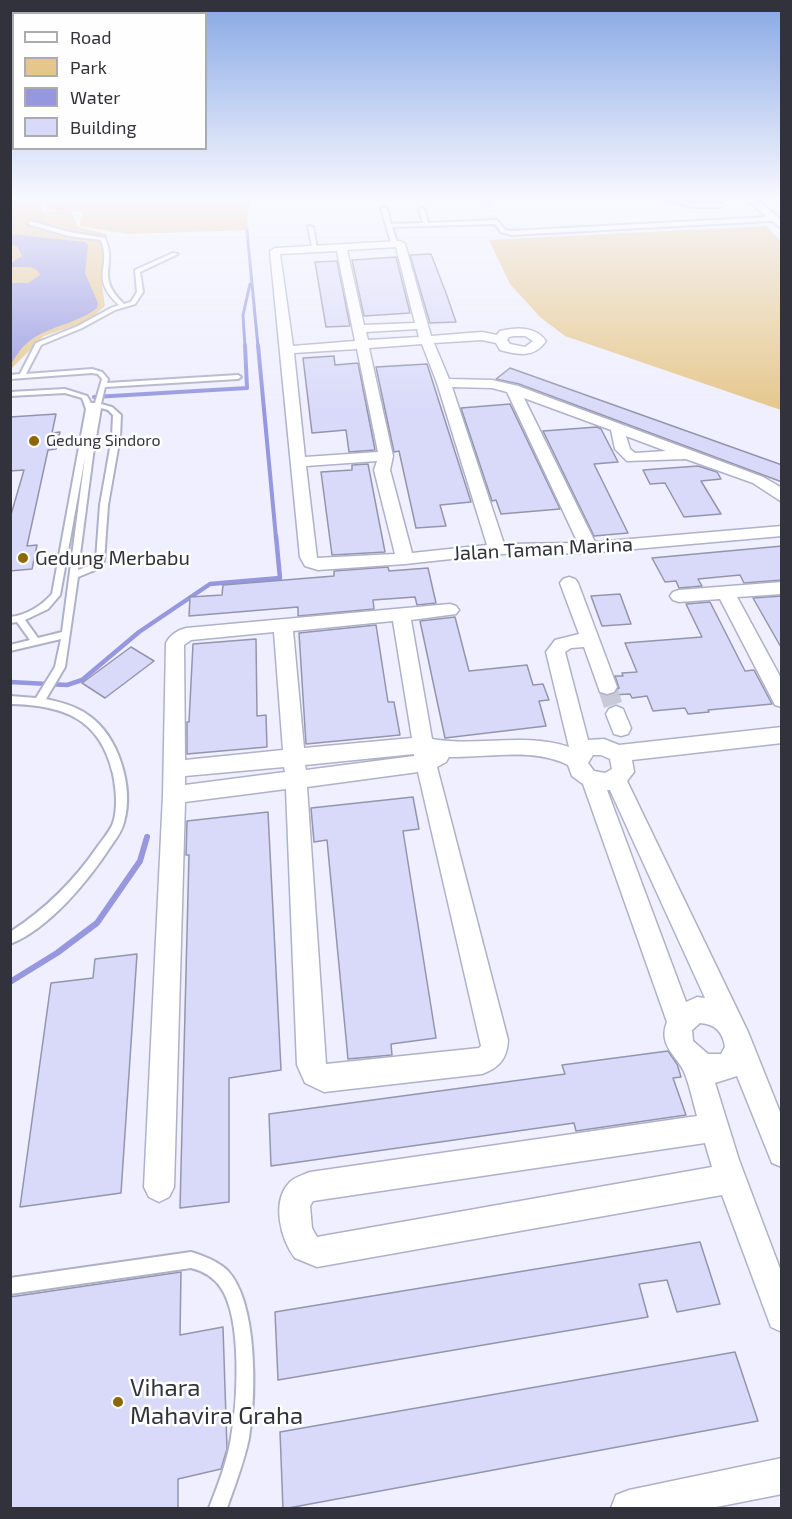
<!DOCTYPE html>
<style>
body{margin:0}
#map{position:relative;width:792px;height:1519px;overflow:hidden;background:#efefff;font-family:"Exo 2",sans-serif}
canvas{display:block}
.frame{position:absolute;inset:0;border:12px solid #32323c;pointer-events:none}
.legend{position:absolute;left:12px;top:12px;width:195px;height:138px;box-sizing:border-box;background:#fefefe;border:2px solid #acacb0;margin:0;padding:8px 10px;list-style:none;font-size:18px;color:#32323c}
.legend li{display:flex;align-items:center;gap:12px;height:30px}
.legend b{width:30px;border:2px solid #acacb0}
</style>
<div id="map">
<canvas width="792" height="1519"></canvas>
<div class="frame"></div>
<ul class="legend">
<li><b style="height:8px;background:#fff"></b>Road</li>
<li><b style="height:16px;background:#e5c78b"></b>Park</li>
<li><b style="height:16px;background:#9697df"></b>Water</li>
<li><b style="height:16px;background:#d9daf9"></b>Building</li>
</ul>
</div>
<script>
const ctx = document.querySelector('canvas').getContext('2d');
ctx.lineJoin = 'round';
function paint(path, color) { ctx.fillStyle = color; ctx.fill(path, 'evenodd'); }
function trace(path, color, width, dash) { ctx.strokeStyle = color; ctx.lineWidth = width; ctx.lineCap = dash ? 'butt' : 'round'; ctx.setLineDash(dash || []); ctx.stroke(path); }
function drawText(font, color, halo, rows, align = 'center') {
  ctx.font = font + ' "Exo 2",sans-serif'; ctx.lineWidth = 5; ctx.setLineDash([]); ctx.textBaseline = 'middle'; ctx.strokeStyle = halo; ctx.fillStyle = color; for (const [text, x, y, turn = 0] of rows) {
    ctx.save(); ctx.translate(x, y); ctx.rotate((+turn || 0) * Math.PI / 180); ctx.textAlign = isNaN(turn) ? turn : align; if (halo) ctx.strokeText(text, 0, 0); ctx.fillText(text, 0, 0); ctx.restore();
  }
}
paint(new Path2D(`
 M11,199H43L42,211H71L78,227L107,234L102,286L105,306L88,321L44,336L11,369Z
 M46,199H250L247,222L249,230L127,234L79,226L82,215L80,211L47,210Z
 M766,226L781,241V410L565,336L540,317L510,284L489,240Z`), '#e5c78b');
paint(new Path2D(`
 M11,234L85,242L88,245L85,273L98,303L97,308C76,325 44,326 25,345C19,350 15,358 11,364V283H28L40,275L37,270L30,267H11V263L22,256L17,246L11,245Z`), '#9697df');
trace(new Path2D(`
 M247,231L258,347
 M245,347L243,315L250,284`), '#9697df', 3);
trace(new Path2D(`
 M258,345L276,538
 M94,397L247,388L245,345`), '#9697df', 4);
trace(new Path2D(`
 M10,682L67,685L82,680L139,632L210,584L280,578L276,536`), '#9697df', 4.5);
trace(new Path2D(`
 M10,982L57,953L97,923L140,861L147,837`), '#9697df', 6);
const building = new Path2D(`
 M431,254L446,293L456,322L430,323L410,255Z
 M396,257L410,313L364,316L352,260Z
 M337,261L350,326L326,327L315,262Z
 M334,356L335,365L358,363L375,450L349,452L346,430L312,433L303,358Z
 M427,364L471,502L440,505L446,526L416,528L399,451L394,452L376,367Z
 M510,368L782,465V482L519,384L496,379Z
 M510,404L560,509L501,514L496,500L492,501L461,408Z
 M56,414L52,433L60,432L56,449L48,450L27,546L37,545L32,569L10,571V518L24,470L10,471V417Z
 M597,427L601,429L618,462L594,464L628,533L594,536L543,431Z
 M368,464L385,552L332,555L321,472L352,470V465Z
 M698,466L717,472L721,479L701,481L721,514L684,517L665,483L650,484L643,470Z
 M782,546V580L744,583L740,575L698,579L702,586L679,588L676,581L665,582L652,558Z
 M388,567L389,571L428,568L436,603L417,605L415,597L373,600L374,609L298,616V607L189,616L190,597L222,595L223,585L334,576V571Z
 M620,594L631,624L602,626L591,596Z
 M782,596V649L753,598Z
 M710,602L745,671L754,670L772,704L708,710L709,712L688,714L685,708L653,711L647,696L632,698L630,694L612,695L619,688L615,676H623L622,673L637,672L625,643L702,637L686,604Z
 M455,617L469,671L527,665L533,685L543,684L549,700L539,701L546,726L445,738L420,621Z
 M376,625L388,702H394L400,735L306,744L299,633Z
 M256,639L257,716L266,715L267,747L187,754V722H189L193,644Z
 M131,647L154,661L105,698L82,683Z
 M413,797L419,829L403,831L436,1038L391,1044L392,1055L348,1059L327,840L314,842L311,808Z
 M268,812L281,1070L229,1078V1202L180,1208L189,855H186L187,821Z
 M137,954L121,1193L20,1207L51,983L93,978L95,959Z
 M668,1051L677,1064L681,1077L673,1078L686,1115L576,1131L574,1123L271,1166L269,1114L565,1074L562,1065Z
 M700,1242L720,1304L677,1312L667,1280L639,1284L648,1317L278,1380L275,1312Z
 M181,1272L180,1335L223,1327L227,1449L221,1469L178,1479V1509H10V1297Z
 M735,1352L758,1421L283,1509L280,1432Z`);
paint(building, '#d9daf9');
trace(building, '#9495ad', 1.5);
trace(new Path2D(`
 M607,687L616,714`), '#c9c9d8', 19, [19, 10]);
const service = new Path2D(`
 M667,199H675L692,203H720L723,205L720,207H692Z
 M384,207L387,209L391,224L423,223L419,210L422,208L425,210L428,223L497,220L505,230L511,231L771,217L774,219L771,221L511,235L501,232L495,224L392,227L397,242L394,244L391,242L381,209Z
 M30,221L69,232L105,238C118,266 94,275 124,304L131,302L137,292L135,270L173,253L178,254L140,272L143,292L135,304L115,310L82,328L41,345L26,374L92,369L102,372L108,379L107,383L238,375L241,377L238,379L105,387L101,404L112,407L121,415L120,437L108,505L104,561L95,570L78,577L65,667L46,699C60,702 76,706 88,715C119,736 134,788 124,822C122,831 116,839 111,846C89,880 49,929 10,944V932C46,909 74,881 98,846C103,839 110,831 113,823C118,808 116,789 113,774C100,718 63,705 10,704V696L36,698L55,667L61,639L10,651V645L30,640L17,622L10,623V617C27,615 41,606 52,594L86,409L82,398L65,393L10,396V392L65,389L87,396L91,403H95L102,379L98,374L92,373L10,379V375L20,374L36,343L78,326L111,308L119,305C89,277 112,269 101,240L69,236L28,224ZM101,408L108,410L113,415L112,437L100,505L96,560L89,566L78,570L93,455ZM85,457L62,632L38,638L25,620L48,609L60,595Z
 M308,226L313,227L317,248L312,247Z
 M191,1252C204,1256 218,1261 228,1271C258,1304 256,1396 249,1438C244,1462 235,1485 227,1508H209C218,1485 227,1462 231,1438C238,1401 242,1319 221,1288C214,1277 203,1271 191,1268L10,1294V1278Z`);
const minor = new Path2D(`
 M745,199H756L782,220V229Z
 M400,241L405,244L431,336L482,332L497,335L500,331C517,327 535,326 546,341C535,358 518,355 500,350L496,343L482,340L434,343L449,379L492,380L518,386L763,477L782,488V502L753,483L686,459L627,461L615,449L611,430L524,398L595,542L782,526V536L589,553L497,554L405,564L318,570L305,566L300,557L270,251L275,248ZM396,247L415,323L364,325L347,250ZM337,251L355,341L293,346L280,254ZM417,329L419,337L368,340L366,332ZM514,336H525L533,341L525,347L510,344L507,340L509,337ZM422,344L437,383L487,545L412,553L390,470L393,456L369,348ZM357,349L378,452L305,457L294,353ZM452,387L492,388L507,392L578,543L504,544ZM626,436L666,451L635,453L630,449ZM377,461L374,470L395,554L317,558L306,466Z
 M569,577L575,579L578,583L617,687L614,692L607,694L600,692L584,647L571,648L565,652L588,740L604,739L619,745L782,727V743L632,760L634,772L627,781L748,1032L782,1117V1167L772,1163L737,1076L715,1083L739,1160L782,1274V1332L771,1327L722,1195L317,1267L295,1258C281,1240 271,1202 289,1183C294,1177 303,1175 310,1172L697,1116C693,1102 690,1087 685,1074C679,1057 657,1046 667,1022L583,784L572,776L568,765C531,747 488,758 449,757L446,762L437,767L508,1040C507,1059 499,1068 482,1074L324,1092L305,1083L297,1065L286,789L185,802L174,1187L169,1197L159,1202L149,1197L144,1187L163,795L166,643C170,635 178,630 186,628L450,604L456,606L459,610L456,614L411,620L432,739C478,747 524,732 569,747L546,652L555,640L579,634L560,583L563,579ZM393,621L412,738L304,748L293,631ZM274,632L283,750L185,760L184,645L191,640ZM414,754V756L306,770L305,765ZM593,755H601L610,759L612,769L605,773L594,771L588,763ZM284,767L285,772L185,785V776ZM418,772L481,1046L479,1048L326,1064L307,787ZM607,790H610L705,998L697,997L686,1002ZM700,1023C715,1024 723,1032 725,1047L721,1054H708L693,1041L692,1030ZM705,1143L712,1167L317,1237L312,1228L310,1206L313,1201Z
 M782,582V594L737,597L782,680V707L775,705L720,599L679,602L673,600L670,596L673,592L679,590Z
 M616,706L623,709L631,728L628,734L621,736L614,734L606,714L609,709Z
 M782,1458V1494L711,1508H611L616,1495L629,1490Z`);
trace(service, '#afb1c9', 4);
trace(minor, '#afb1c9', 3);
trace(new Path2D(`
 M486,199L492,211`), '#898996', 1.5, [2, 2]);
paint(service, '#fff');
paint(minor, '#fff');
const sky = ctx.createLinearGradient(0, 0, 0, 412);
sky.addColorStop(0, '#87a8e4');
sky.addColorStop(0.48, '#f8f8ff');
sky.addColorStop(1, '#f8f8ff00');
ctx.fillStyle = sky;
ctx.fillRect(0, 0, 792, 412);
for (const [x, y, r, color] of [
 [34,441,6,"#8c680a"],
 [23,558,6,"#8c680a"],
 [118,1402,6,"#8c680a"]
]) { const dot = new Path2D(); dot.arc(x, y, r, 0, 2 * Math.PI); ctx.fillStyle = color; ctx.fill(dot); trace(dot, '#fefefe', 2); }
drawText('16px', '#32323c', '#fefefe', [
 ["Gedung Sindoro",46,441]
], 'left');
drawText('20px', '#32323c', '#fefefe', [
 ["Jalan Taman Marina",543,549,-3]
]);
drawText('20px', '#32323c', '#fefefe', [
 ["Gedung Merbabu",35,558]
], 'left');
drawText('24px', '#32323c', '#fefefe', [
 ["Vihara",130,1388],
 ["Mahavira Graha",130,1416]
], 'left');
</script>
